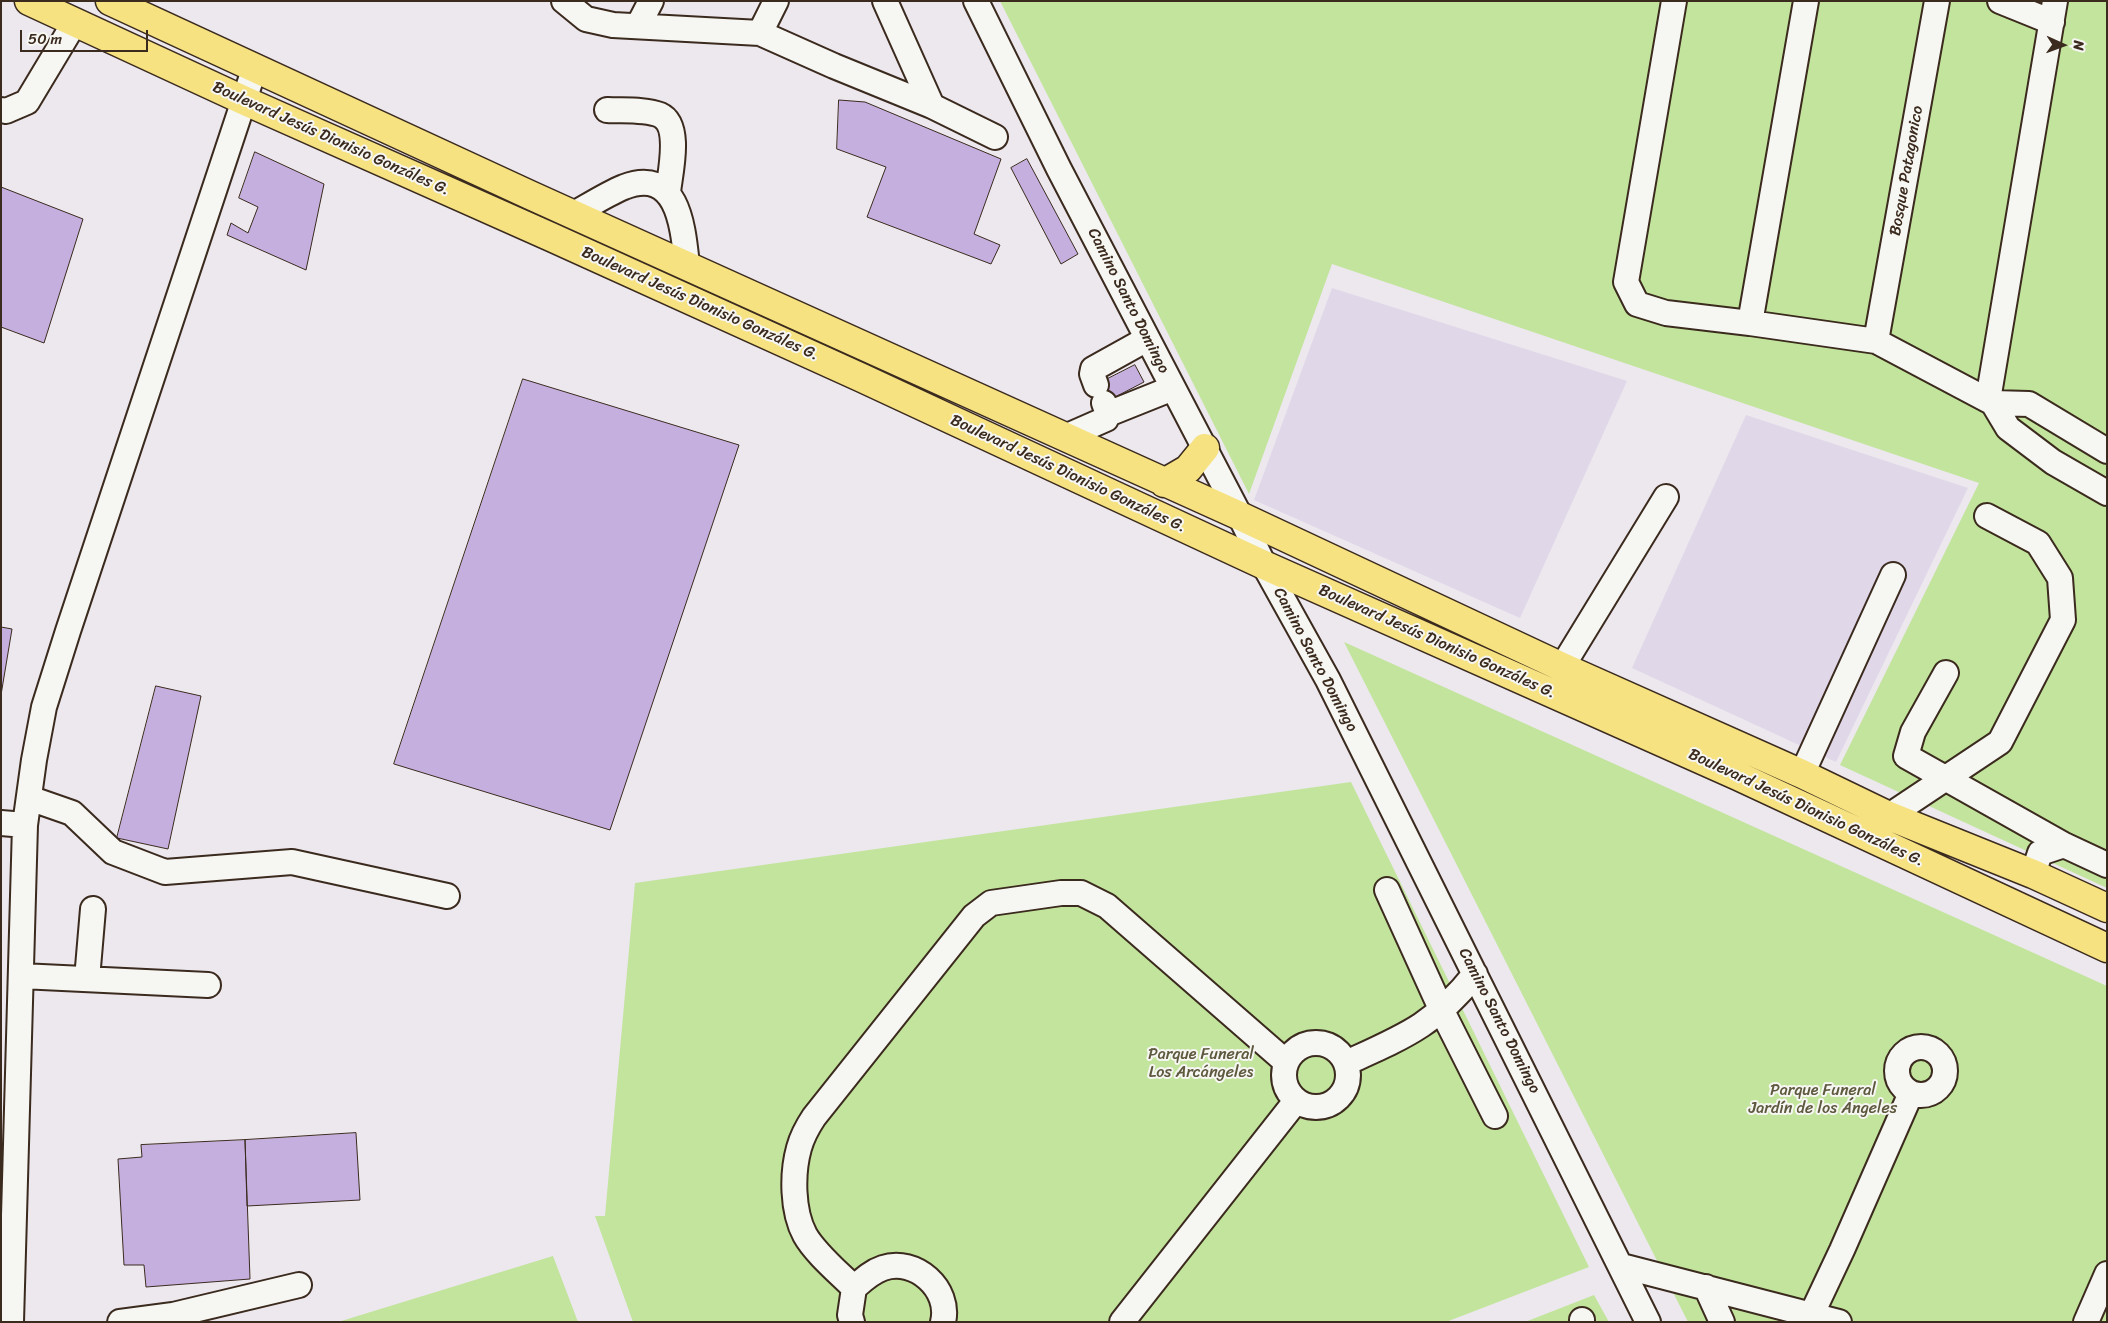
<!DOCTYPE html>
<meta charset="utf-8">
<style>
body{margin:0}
#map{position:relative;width:2108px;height:1323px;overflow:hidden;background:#ece8ee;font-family:Sriracha,sans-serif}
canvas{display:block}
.frame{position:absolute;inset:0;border:2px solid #3b2a1e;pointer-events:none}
.north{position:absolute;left:2038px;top:20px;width:50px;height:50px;-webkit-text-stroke:4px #f6f6f2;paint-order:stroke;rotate:92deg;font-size:14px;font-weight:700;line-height:20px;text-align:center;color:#3b2a1e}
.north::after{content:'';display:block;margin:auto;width:18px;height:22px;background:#3b2a1e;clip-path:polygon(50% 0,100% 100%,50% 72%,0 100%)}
.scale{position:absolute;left:20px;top:30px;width:128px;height:22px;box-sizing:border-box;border:2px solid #3b2a1e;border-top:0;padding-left:6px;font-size:15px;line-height:18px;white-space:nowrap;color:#3b2a1e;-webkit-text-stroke:4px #f6f6f2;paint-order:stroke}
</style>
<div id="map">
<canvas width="2108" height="1323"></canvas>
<div class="frame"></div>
<div class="north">N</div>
<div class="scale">50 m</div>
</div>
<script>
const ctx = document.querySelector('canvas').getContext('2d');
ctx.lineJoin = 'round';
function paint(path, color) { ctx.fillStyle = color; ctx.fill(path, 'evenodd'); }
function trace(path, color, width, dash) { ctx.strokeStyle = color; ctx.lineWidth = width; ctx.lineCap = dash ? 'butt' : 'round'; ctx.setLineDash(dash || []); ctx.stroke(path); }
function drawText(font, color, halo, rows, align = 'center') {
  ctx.font = font + ' Sriracha,sans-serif'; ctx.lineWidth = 4; ctx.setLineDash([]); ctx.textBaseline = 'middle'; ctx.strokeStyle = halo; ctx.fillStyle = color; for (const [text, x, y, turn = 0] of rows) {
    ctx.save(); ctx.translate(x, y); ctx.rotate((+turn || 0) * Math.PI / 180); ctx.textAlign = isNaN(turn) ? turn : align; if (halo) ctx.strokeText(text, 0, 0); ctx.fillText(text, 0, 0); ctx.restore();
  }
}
paint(new Path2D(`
 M1332,288L1627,381L1520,618L1254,500Z
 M1746,415L1968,488L1836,762L1632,668Z`), '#e0d7e9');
paint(new Path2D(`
 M1000,1H2107V888L1840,765L1979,483L1332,264L1249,494Z
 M1344,642L2107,986V1322H1688Z
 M1351,782L1589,1267L1446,1322H633L595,1216H605L635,883Z
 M553,1256L578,1322H338Z
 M1594,1295L1609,1322H1525Z`), '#c3e49d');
const building = new Path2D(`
 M839,100L865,102L1001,159L974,234L1000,245L991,264L867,217L886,167L837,149Z
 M255,152L324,184L306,270L227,235L231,223L248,233L258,207L239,198Z
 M1027,159L1078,254L1061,264L1011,168Z
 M1,187L83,219L44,343L1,327Z
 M1135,365L1144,382L1096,407L1088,389Z
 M523,379L739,445L610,830L394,764Z
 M1,627L12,629L1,695Z
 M156,686L201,696L168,849L117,838Z
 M356,1133L360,1200L247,1206L245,1140Z
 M245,1140L250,1279L146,1287L144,1265H124L118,1159L142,1157L141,1145Z`);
paint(building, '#c4afde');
trace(building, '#3b2a1e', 1);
const minor = new Path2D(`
 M564,1L586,19L613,25L760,33L834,66L932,106L995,137
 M885,1L932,106
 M976,1L1059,169L1240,516L1264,565L1328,680L1648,1322
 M1674,1L1626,282L1637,304L1666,313L1750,323L1876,341L1993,403L2029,404L2107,451
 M2000,1L2052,22
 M638,26L651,1
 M760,33L776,1
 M1,110L6,111L27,102L75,22
 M607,110C623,111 645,109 660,115C682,125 670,173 668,192
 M574,214C590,205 607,194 624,187C679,166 683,229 687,265
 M1750,323L1806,1
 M1876,341L1937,1
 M1096,385L1092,374L1093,369L1147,339
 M1988,400L2055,1
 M1993,403L2008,428L2053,462L2107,493
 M1108,414L1173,388
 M1065,437L1106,419L1108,414L1104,403
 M1562,667L1666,497
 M1946,673L1913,732L1906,756L2064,845
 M1802,774L1893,575
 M29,798L72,813L113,852L165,872L292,862L447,896
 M1889,816L2000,742L2063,620L2060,578L2038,543L1987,516
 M1,823L25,825
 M2033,874L2040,853L2064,845L2107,865
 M1387,890L1442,1011L1495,1116
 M21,976L208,985
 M87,979L93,909
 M1284 1075a32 32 0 1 1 64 0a32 32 0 1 1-64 0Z
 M1897 1071a24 24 0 1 1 48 0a24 24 0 1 1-48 0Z
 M1346,1063C1403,1037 1435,1025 1475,974
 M1622,1266L1839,1322
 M1706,1287L1722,1322
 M854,1288C839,1273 815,1253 805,1235C792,1211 792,1173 799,1148C802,1137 808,1126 814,1117L974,916L991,903L1061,893H1081L1107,906L1286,1062
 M1582,1320V1322
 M11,1322L25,825L34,760L44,707L68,631L255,67
 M120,1322L173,1315L299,1285
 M852,1322L850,1315L854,1288C863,1280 871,1272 883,1268C915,1257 951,1289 943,1322
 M1122,1322L1296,1101
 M1808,1322L1842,1250L1911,1093
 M2086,1322L2107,1274`);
const major = new Path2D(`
 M29,1L243,100L551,237L862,378L1264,565L1738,776L2107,948
 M110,1L530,195L1240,516L1562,667L1802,774L1889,816L2033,874L2107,908
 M1164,483L1188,469L1205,448`);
trace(minor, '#3b2a1e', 28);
trace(major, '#3b2a1e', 31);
trace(minor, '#f6f6f2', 24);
trace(major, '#f6e281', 28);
drawText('16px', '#3b2a1e', '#f6f6f2', [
 ["Boulevard Jesús Dionisio Gonzáles G.",331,139,24],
 ["Bosque Patagonico",1907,171,-80],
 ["Camino Santo Domingo",1128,301,63],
 ["Boulevard Jesús Dionisio Gonzáles G.",700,304,24],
 ["Boulevard Jesús Dionisio Gonzáles G.",1068,474,25],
 ["Boulevard Jesús Dionisio Gonzáles G.",1437,642,24],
 ["Camino Santo Domingo",1315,660,62],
 ["Boulevard Jesús Dionisio Gonzáles G.",1806,808,25],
 ["Camino Santo Domingo",1499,1021,63]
]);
drawText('16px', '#5d583e', '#f6f6f2', [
 ["Parque Funeral",1201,1055],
 ["Los Arcángeles",1201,1073],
 ["Parque Funeral",1823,1091],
 ["Jardín de los Ángeles",1823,1109]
]);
</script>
